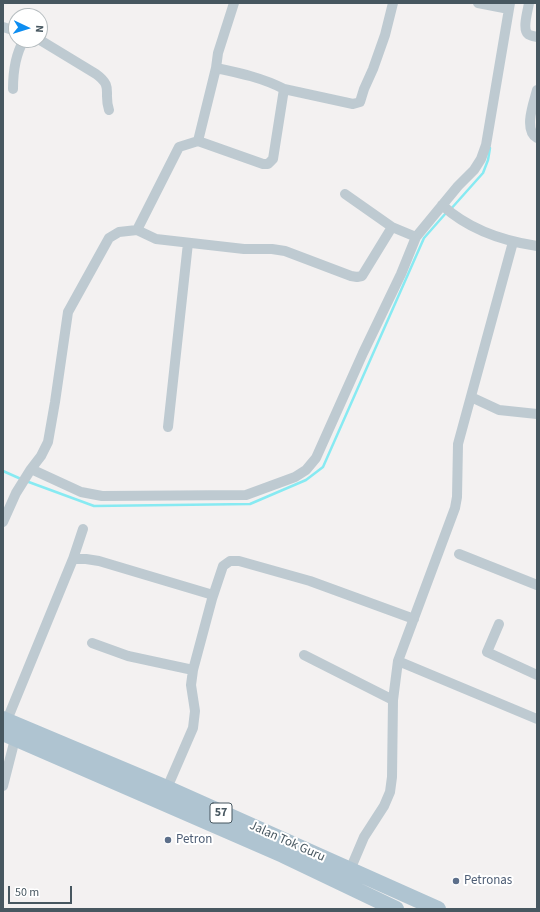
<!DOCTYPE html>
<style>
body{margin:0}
#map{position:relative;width:540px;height:912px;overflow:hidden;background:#f3f1f1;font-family:"Source Sans 3",sans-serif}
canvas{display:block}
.frame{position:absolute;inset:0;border:4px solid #475760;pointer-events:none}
.north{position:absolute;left:8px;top:8px;width:40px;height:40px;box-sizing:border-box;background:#fff;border:1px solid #b5bcbf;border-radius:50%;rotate:94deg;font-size:11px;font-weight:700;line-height:16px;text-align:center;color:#475760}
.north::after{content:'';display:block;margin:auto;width:14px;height:18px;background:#0d8df1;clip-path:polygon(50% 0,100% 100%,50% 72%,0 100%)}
.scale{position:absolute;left:8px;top:886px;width:64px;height:18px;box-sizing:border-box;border:2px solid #475760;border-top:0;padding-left:5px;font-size:12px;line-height:14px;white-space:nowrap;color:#475760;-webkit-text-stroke:3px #fff;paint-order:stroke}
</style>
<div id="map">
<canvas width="540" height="912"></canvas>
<div class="frame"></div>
<div class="north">N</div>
<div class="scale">50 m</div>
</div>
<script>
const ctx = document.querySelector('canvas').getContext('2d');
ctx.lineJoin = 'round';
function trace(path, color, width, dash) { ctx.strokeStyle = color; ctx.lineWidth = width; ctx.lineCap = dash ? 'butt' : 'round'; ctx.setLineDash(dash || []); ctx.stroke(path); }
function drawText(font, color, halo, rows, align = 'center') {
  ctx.font = font + ' "Source Sans 3",sans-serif'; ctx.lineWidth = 4; ctx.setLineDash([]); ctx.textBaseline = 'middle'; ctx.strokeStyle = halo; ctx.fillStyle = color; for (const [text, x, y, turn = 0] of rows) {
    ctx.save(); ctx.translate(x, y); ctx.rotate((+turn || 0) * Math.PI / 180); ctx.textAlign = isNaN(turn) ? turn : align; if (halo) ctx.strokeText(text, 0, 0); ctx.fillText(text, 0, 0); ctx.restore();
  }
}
trace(new Path2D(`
 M450,210L483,173L488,160L490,148
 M3,471L21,479
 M26,481L94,506L250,504L306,480L323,467L424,238L446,213`), '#87eaf2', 2.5);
trace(new Path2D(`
 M478,3L509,9
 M529,3C528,10 522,29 528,34C530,36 534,36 537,37
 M3,27L16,31
 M40,40L96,74C114,87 103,92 109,110
 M13,89C13,71 15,55 24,40
 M284,89L353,104L360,102L364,89L373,69L385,35L393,3
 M537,90C534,102 523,130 537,138
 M198,141L216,68
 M345,194L392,227L416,237
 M442,205C468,229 503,241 537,246
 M137,230L179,147L198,141L263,164H268L273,159L284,89C263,78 240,73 216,68L218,53L234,3
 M471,397L499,410L537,414
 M168,427L188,243
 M31,469L81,492L102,496L246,495L295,477L306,470L316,458L363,353L401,274L416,237L458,186L474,170L481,159L486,145L510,3
 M3,522L16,493L31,469L41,456L48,442L55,402L68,312L109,238L119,232L137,230L156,239L244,249H272L285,251L351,276L357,277L362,276L392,227
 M459,554L537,585
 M73,559H86L99,561L213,595
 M499,624L487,652L537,675
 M92,643L128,656L193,670
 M304,655L393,700
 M398,661L537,719
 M7,720L73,559L83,529
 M3,786L15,739
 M167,788L193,728L195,711L191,685L193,670L212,599L223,566L230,561H239L310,581L414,619
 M350,870L364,837L384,806L390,792L392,777L393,700L398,661L455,508L457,497L458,444L513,242`), '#becad1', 10);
trace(new Path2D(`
 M3,719L167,788L438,909
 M3,733L283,855L396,909`), '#afc4d1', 16);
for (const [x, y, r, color] of [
 [168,840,4,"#5c6f8a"],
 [456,881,4,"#5c6f8a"]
]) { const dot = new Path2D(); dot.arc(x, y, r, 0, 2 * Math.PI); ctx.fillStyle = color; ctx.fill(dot); trace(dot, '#fff', 1.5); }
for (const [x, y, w] of [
 [221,813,22]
]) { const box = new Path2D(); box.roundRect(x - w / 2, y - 10, w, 20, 3); ctx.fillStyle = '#fff'; ctx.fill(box); trace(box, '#475760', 1); }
drawText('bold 12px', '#475760', null, [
 ["57",221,813]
]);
drawText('13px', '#4e5e75', '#fff', [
 ["Petron",176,840],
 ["Petronas",464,881]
], 'left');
drawText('13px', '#475760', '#fff', [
 ["Jalan Tok Guru",287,842,24]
]);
</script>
